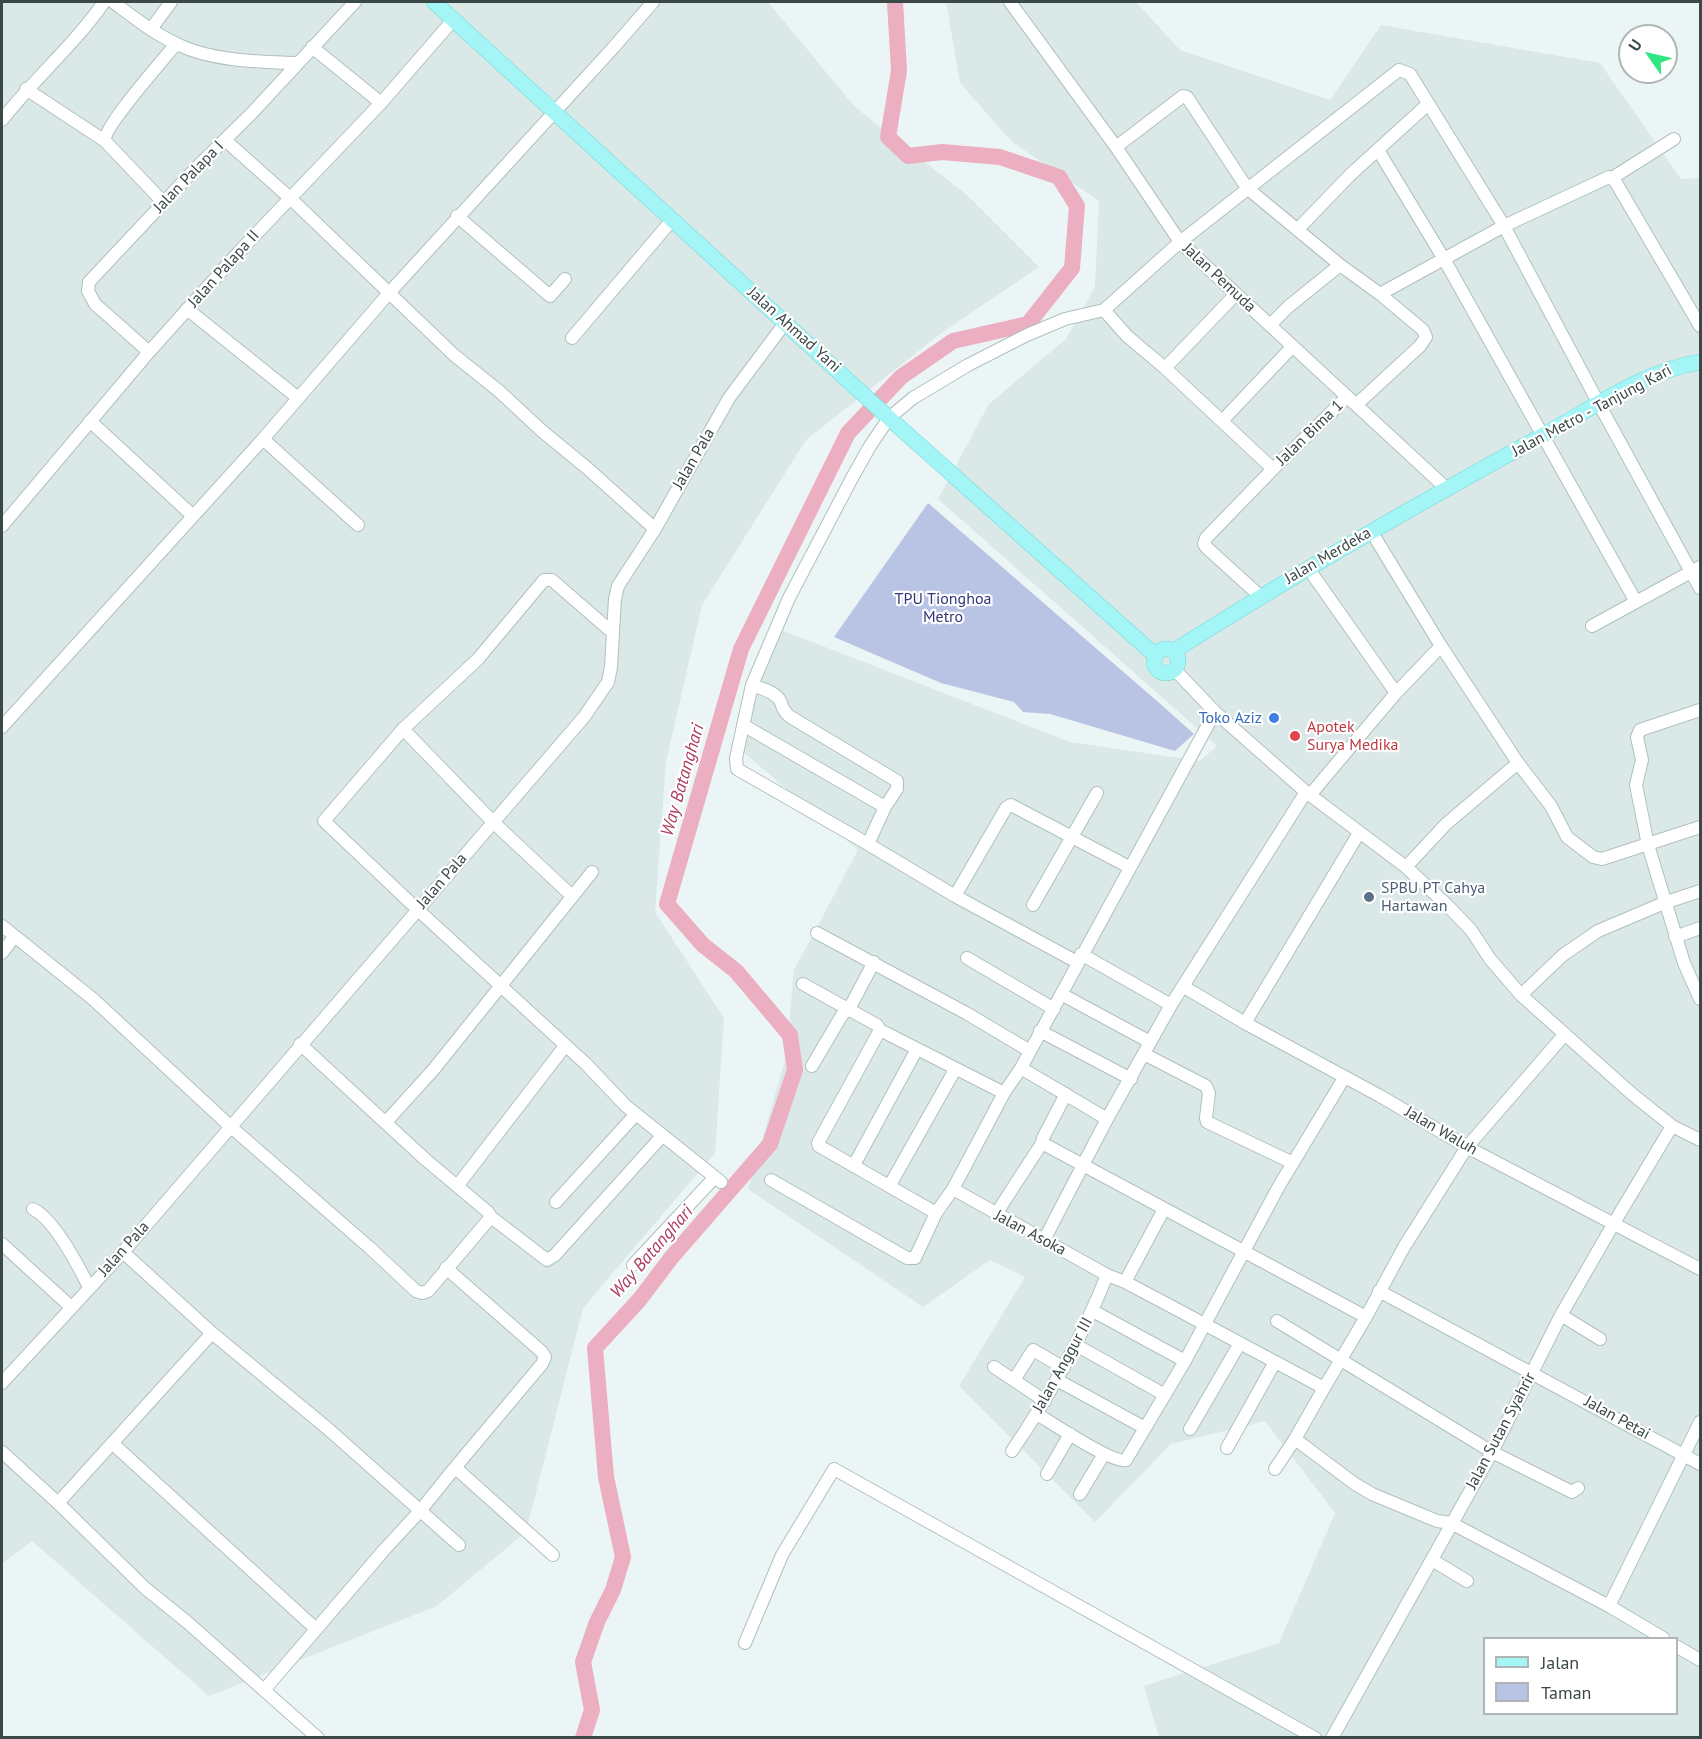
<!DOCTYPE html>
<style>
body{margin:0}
#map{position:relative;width:1702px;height:1739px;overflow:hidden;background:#ecf5f5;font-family:"PT Sans",sans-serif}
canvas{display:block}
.frame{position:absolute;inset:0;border:3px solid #3a4947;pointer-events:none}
.legend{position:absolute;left:1483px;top:1637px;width:195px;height:78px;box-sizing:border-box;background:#fff;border:2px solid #b0b6b5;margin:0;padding:8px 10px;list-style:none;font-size:18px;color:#3a4947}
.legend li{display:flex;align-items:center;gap:12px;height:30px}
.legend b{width:30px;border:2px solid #b0b6b5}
.north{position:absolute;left:1618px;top:24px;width:60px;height:60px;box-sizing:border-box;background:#fff;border:2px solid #b0b6b5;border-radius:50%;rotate:304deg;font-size:16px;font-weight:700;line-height:24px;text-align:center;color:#3a4947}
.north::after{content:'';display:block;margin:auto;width:21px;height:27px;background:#30e782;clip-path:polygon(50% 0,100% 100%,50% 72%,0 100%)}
</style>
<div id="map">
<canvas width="1702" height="1739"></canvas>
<div class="frame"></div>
<ul class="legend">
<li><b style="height:8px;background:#a4f5f6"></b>Jalan</li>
<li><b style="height:16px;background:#b9c4e5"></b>Taman</li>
</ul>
<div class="north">U</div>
</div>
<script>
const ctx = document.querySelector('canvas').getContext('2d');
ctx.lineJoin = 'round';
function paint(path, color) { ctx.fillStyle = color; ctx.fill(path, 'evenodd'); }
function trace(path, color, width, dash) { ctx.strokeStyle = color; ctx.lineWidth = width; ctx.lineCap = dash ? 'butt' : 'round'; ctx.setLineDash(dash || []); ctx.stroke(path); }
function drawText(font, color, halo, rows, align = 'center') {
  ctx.font = font + ' "PT Sans",sans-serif'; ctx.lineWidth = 4.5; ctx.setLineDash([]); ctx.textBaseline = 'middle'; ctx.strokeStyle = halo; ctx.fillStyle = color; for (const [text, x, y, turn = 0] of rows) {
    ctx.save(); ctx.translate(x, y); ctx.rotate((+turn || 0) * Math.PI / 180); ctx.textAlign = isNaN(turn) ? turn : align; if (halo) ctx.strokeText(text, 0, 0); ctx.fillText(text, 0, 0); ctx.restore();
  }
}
paint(new Path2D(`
 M2,2H768L855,107L967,195L1039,267L940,334L806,440L702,605L666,762L655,912L724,1018L715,1153L583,1308L526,1532L437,1606L209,1696L32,1541L2,1564Z
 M946,2H1136L1180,50L1330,100L1381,25L1600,63L1681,179L1700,178V1737H1159L1144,1686L1279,1643L1335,1513L1265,1421L1171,1444L1095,1522L959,1386L1025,1277L990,1260L923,1307L748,1189L786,1057L794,970L858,850L735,745L771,626L1070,742L1200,761L1217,746L938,499L989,404L1066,339L1095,287L1099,201L1012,142L960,83ZM1484,1638H1676V1714H1484Z`), '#dbe8e8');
paint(new Path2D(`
 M928,503L1157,701L1194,734L1175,751L1050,714L1023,712L1014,702L941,683L834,637Z`), '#b9c4e5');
trace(new Path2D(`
 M583,1738L592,1710L583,1662L597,1622L613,1590L623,1557L606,1477L595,1348L640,1299L671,1258L770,1144L795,1070L790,1035L736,971L703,945L667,904L741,649L848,433L901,377L953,341L1028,324L1072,268L1077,206L1059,177L1000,157L942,152L908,156L888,137L899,71L895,2`), '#ebafc1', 16);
const minor = new Path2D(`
 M113,2C132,16 153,33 175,43C209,61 260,62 298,63
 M1010,2L1116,147L1180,242L1447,489
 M151,29L171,2
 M312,47L381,103
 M26,89L105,141L164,203
 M2,120C34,79 75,44 104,2
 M225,140L290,198L454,355L499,391L542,431L587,468L655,529
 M105,141C103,127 164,59 176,44
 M1116,147L1183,96L1187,97L1247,188L1340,265L1380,294L1423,330L1426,337L1420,346L1356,405
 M1378,150L1444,259L1636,602
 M1612,178L1674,139
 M457,216L550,296L565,279
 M1298,229L1350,175L1428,104
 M1380,294L1504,226L1609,177L1615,181L1700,326
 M187,309L298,398
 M1104,310L1127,336L1165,368L1273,469
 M1270,325L1288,307L1340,265
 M572,338L672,220
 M149,352L95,304L88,291L89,282L196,168L251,114L355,2
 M1165,368L1236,294
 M90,421L192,515
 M1222,421L1293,346
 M263,439L358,525
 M2,526L149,352L237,254L381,103L454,19
 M1371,531L1441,646L1518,763L1551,806L1567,837L1593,857L1602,859L1700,827
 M1308,568L1396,693
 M1260,596L1206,547L1204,544L1206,538L1273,469L1347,397
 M1592,626L1700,567
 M613,633L552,580H544L478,659L403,729L324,821L417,909L586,1064L626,1106L721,1182
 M1174,669L1215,712L1306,792L1406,867L1447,905L1471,930L1490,959L1521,995L1632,1094L1672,1126L1700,1140
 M752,685C760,688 773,691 779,699C784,706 780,708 789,716L897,781V789L885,807L868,844L955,896L1077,962
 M1700,710L1640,730L1637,737L1642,760L1636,785L1648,845L1684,963L1700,999
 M743,725L885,807
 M2,727L263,439L389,293L613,48L653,2
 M403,729L493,822L572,896
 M1310,795L1396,693L1441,646
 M868,844L737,769L736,758L752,685L789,598L852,478L870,446L889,418L913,398L968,365L1027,335L1065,319L1104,310L1180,242L1399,70L1410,74L1504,226L1599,404L1700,588
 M1406,867L1446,824L1518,763
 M955,896L1006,808L1011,805L1129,867
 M1033,905L1097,793
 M2,926L93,999L231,1127L370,1248L416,1291L422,1293L428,1291L491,1217
 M817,933L966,1013L1030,1051
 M1675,937L1700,928
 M2,953L14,937
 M1081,954L1171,1005
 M967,958L1054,1009
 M803,984L877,1025L880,1030L1004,1093
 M1184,987L1245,1023L1380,1096L1467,1147L1700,1269
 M1061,994L1150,1042
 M1521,995L1563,955L1598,931L1664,903L1700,891
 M1245,1023L1359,833
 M880,1030L818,1143L819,1146L936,1213
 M1040,1031L1131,1079
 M300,1044L426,1160L488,1212L491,1217L547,1260L555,1255L662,1136
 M1144,1054L1206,1086L1209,1093L1206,1118L1207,1122L1293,1163
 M812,1066L842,1015L849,1009L874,962
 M1021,1068L1107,1119
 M386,1122L434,1069L592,872
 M1042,1143L1366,1317
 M854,1165L917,1049
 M771,1180L907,1258H915L936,1213L953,1189L1004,1093L1021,1068L1215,712
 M458,1185L565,1046
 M890,1185L952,1075L954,1068
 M953,1189L1107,1275L1125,1282L1163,1302L1324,1388L1366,1317L1404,1247L1467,1147L1565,1034
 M556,1202L636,1114
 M33,1209C54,1219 78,1265 89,1287
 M996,1214L1042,1143L1043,1138L1066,1094
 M1044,1240L1107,1119L1171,1005L1306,792
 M2,1244L71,1307
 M123,1252L212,1333L327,1428L459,1545
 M633,1265L715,1177
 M446,1268L542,1352L545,1357L542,1364L453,1470
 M1125,1282L1164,1209
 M1379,1291L1700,1464
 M1093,1311L1185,1361
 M1561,1315L1600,1339
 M1277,1321L1492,1452L1572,1492L1578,1488
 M1076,1345L1165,1395
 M994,1367L1045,1401
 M1014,1380L1033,1350L1064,1368
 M1057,1380L1145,1428
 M2,1383L123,1252L584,717L608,682L611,667L615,599L618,586L655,529L729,398L785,323
 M1037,1414C1052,1423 1113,1464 1126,1460L1185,1361L1279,1186L1344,1078
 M1190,1429L1240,1343
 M1295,1439L1355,1484L1372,1494L1437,1521L1451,1523L1609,1606L1663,1638
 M112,1443L316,1629
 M1227,1448L1275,1362
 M1012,1451C1050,1395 1082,1338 1107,1275
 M2,1452L58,1503L145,1588L187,1622L318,1738
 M1275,1469L1295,1439L1324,1388
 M1047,1474L1070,1434
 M1080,1494L1104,1454
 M58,1503L212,1333
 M1432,1560L1467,1581
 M1609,1606L1700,1422
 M745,1643L782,1555L834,1469L1315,1738
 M1676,1646L1700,1660
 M265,1689L384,1550L420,1511L453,1470L459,1471L553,1555
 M1332,1738L1492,1452L1561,1315L1614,1223L1672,1126`);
const major = new Path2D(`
 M434,2L889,418L1156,656
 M1154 661a12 12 0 1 1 24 0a12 12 0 1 1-24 0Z
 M1174,651C1293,575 1416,505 1540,437C1591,409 1643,371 1700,362`);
trace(minor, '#afc0bf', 14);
trace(major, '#75dada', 16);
trace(minor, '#fff', 12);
trace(major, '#a4f5f6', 15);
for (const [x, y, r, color] of [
 [1274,718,6,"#3f7fe0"],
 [1295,736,6,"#e0444e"],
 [1369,897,6,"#5c6f8a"]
]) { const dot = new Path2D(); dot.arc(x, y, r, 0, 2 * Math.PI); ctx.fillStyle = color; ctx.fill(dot); trace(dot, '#fff', 2); }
drawText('16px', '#3a4947', '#fff', [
 ["Jalan Palapa I",189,177,-46],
 ["Jalan Palapa II",224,269,-48],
 ["Jalan Pemuda",1219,278,43],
 ["Jalan Ahmad Yani",794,330,42],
 ["Jalan Metro - Tanjung Kari",1592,411,-28],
 ["Jalan Bima 1",1310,433,-44],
 ["Jalan Pala",694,459,-60],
 ["Jalan Merdeka",1328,556,-30],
 ["Jalan Pala",442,881,-49],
 ["Jalan Waluh",1441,1131,30],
 ["Jalan Asoka",1030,1233,28],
 ["Jalan Pala",124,1249,-48],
 ["Jalan Anggur III",1063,1365,-61],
 ["Jalan Petai",1617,1418,29],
 ["Jalan Sutan Syahrir",1501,1431,-62]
]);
drawText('16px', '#313776', '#fff', [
 ["TPU Tionghoa",943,599],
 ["Metro",943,617]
]);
drawText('16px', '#366cbe', '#fff', [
 ["Toko Aziz",1262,718]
], 'right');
drawText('16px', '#be3a42', '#fff', [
 ["Apotek",1307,727],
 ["Surya Medika",1307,745]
], 'left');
drawText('16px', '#4e5e75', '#fff', [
 ["SPBU PT Cahya",1381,888],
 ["Hartawan",1381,906]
], 'left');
drawText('italic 18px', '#ad3b5b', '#fff', [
 ["Way Batanghari",683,780,-74],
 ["Way Batanghari",652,1252,-49]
]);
</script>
